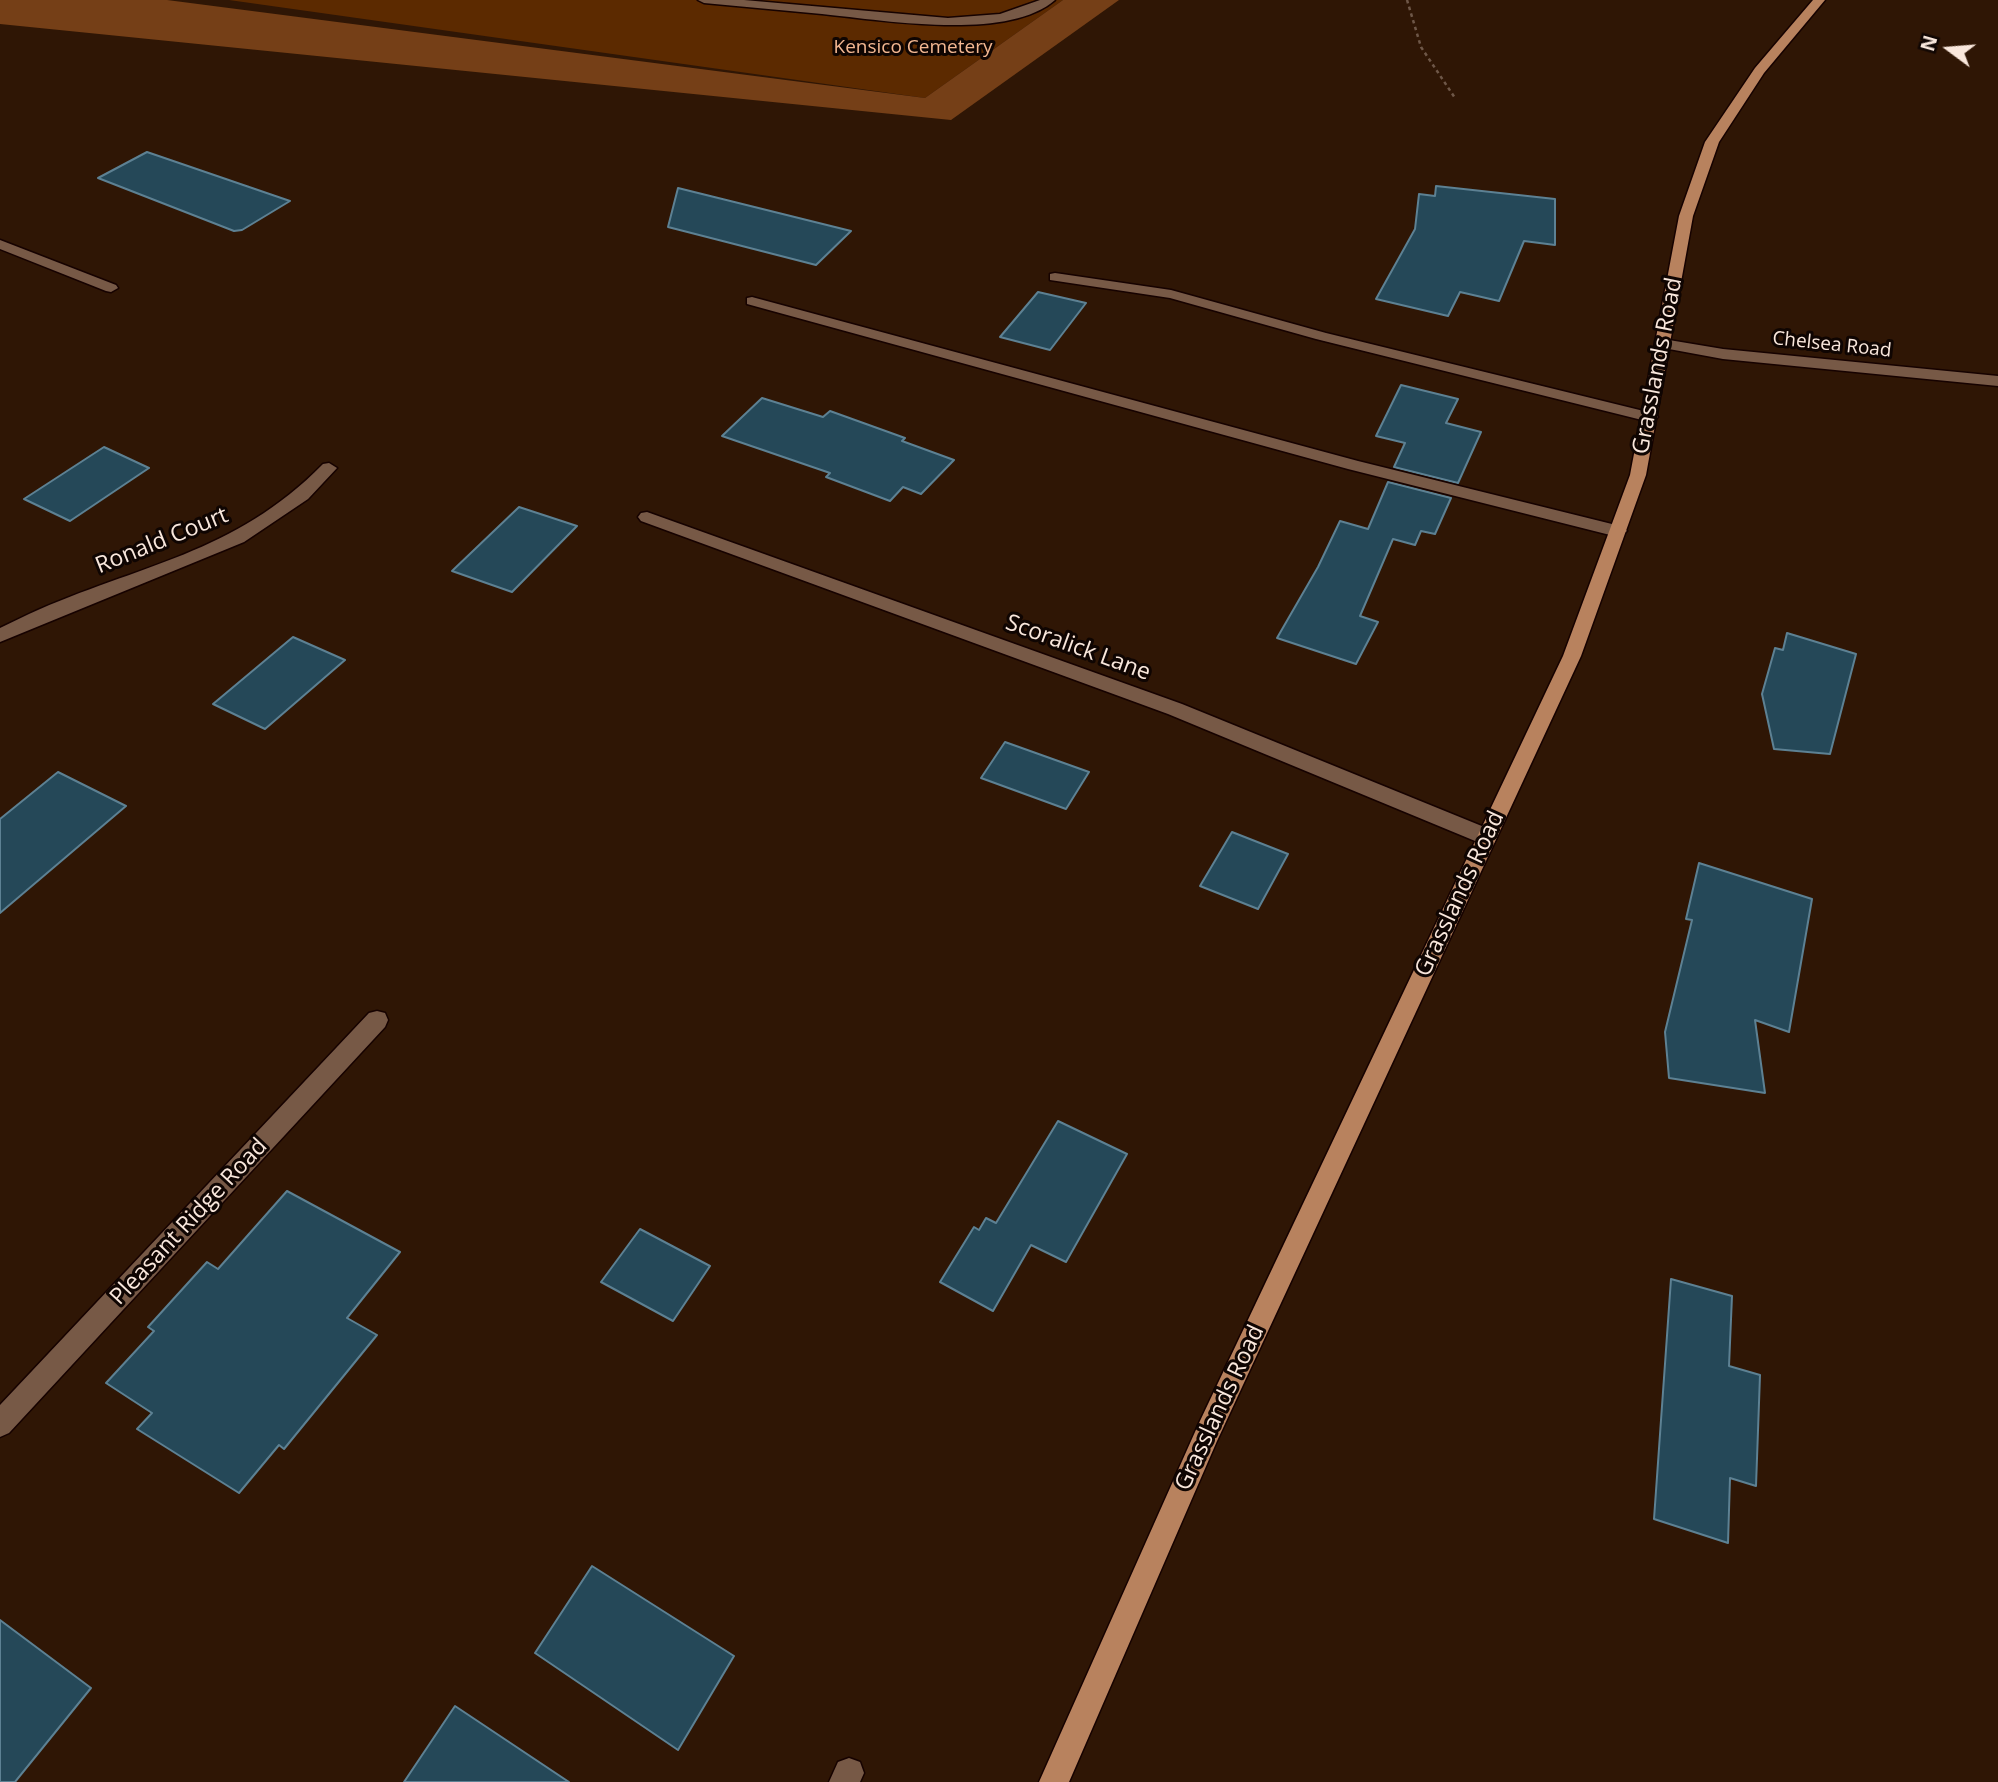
<!DOCTYPE html>
<style>
body{margin:0}
#map{position:relative;width:1998px;height:1782px;overflow:hidden;background:#2f1605;font-family:"Open Sans",sans-serif}
canvas{display:block}
.north{position:absolute;left:1914px;top:14px;width:70px;height:70px;-webkit-text-stroke:5px #0f0502;paint-order:stroke;rotate:286deg;font-size:19px;font-weight:700;line-height:28px;text-align:center;color:#f9e7dc}
.north::after{content:'';display:block;margin:auto;width:24px;height:32px;background:#f9e7dc;clip-path:polygon(50% 0,100% 100%,50% 72%,0 100%)}
</style>
<div id="map">
<canvas width="1998" height="1782"></canvas>
<div class="north">N</div>
</div>
<script>
const ctx = document.querySelector('canvas').getContext('2d');
ctx.lineJoin = 'round';
function paint(path, color) { ctx.fillStyle = color; ctx.fill(path, 'evenodd'); }
function trace(path, color, width, dash) { ctx.strokeStyle = color; ctx.lineWidth = width; ctx.lineCap = dash ? 'butt' : 'round'; ctx.setLineDash(dash || []); ctx.stroke(path); }
function drawText(font, color, halo, rows, align = 'center') {
  ctx.font = font + ' "Open Sans",sans-serif'; ctx.lineWidth = 6; ctx.setLineDash([]); ctx.textBaseline = 'middle'; ctx.strokeStyle = halo; ctx.fillStyle = color; for (const [text, x, y, turn = 0] of rows) {
    ctx.save(); ctx.translate(x, y); ctx.rotate((+turn || 0) * Math.PI / 180); ctx.textAlign = isNaN(turn) ? turn : align; if (halo) ctx.strokeText(text, 0, 0); ctx.fillText(text, 0, 0); ctx.restore();
  }
}
paint(new Path2D(`
 M229,0H1063L925,98Z`), '#5c2a00');
paint(new Path2D(`
 M0,0H167L925,98L1063,0H1119L951,120L0,24Z`), '#753f17');
const building = new Path2D(`
 M147,152L290,201L242,230L234,231L98,178Z
 M1436,186L1555,199V245L1524,241L1499,301L1460,292L1448,316L1376,299L1415,229L1419,194L1435,196Z
 M678,188L851,231L816,265L668,227Z
 M1038,292L1086,303L1050,350L1000,337Z
 M1401,385L1458,399L1446,423L1481,432L1458,483L1394,467L1405,443L1376,436Z
 M762,398L823,417L830,411L905,438L902,441L954,460L921,494L903,487L890,501L826,477L830,473L722,436Z
 M104,447L149,468L70,521L24,499Z
 M1388,482L1451,498L1435,534L1421,531L1415,545L1393,539L1360,616L1378,622L1356,664L1277,638L1318,567L1340,521L1368,529Z
 M519,507L577,526L512,592L452,571Z
 M1787,633L1856,654L1830,754L1774,749L1762,694L1775,648L1783,650Z
 M293,637L345,660L265,729L213,704Z
 M1005,742L1089,772L1066,809L981,778Z
 M58,772L126,806L0,913V819Z
 M1232,832L1288,854L1258,909L1200,886Z
 M1699,863L1812,899L1789,1032L1755,1020L1765,1093L1669,1078L1665,1032L1692,920L1686,919Z
 M1058,1121L1127,1154L1066,1262L1031,1245L993,1311L940,1282L974,1227L979,1230L986,1218L996,1223Z
 M287,1191L400,1252L347,1318L377,1335L284,1449L279,1445L239,1493L137,1429L152,1413L106,1383L154,1331L148,1327L207,1262L218,1269Z
 M640,1229L710,1266L673,1321L601,1282Z
 M1671,1279L1732,1296L1729,1366L1760,1375L1756,1486L1730,1478L1728,1543L1654,1519Z
 M592,1566L734,1656L678,1750L535,1653Z
 M0,1620L91,1688L15,1782H0Z
 M455,1706L569,1782H404Z`);
paint(building, '#254858');
trace(building, '#5d8193', 2);
const minor = new Path2D(`
 M698,0H744L948,18L1000,14L1040,0H1055C1007,42 882,20 822,14C783,10 743,7 704,3Z
 M0,240L116,285L118,288L111,292L106,291L0,249Z
 M1055,273L1171,290L1326,333L1656,414L1658,417L1650,422L1316,339L1170,298L1050,280V274Z
 M752,297L1358,461L1624,527L1627,531L1618,537L1348,469L747,304V298Z
 M1663,339L1723,349L1998,376V386L1723,359L1658,347L1655,344Z
 M329,463L337,468L308,499L244,542L0,642V628L29,614C139,564 234,555 323,464Z
 M647,512L1182,704L1494,831L1497,837L1494,843H1480L1168,714L641,521L638,517L641,513Z
 M377,1011L385,1013L388,1020L385,1027L9,1433L0,1437V1405L369,1013Z
 M849,1758L860,1762L864,1773L860,1782H829L838,1762Z`);
const major = new Path2D(`
 M1813,0H1825L1764,73L1719,142L1693,216L1646,475L1581,656L1217,1441L1069,1782H1039L1199,1423L1563,656L1630,475L1679,216L1705,142L1755,68Z`);
trace(minor, '#160200', 3);
trace(major, '#160200', 3);
trace(new Path2D(`
 M1407,0L1421,47L1455,98`), '#6e5748', 2.5, [3.5, 3.5]);
paint(minor, '#775946');
paint(major, '#b8825e');
drawText('19px', '#f3b791', '#0f0502', [
 ["Kensico Cemetery",913,48]
]);
drawText('19px', '#f9e7dc', '#0f0502', [
 ["Chelsea Road",1832,345,6]
]);
drawText('23px', '#f9e7dc', '#0f0502', [
 ["Grasslands Road",1658,366,-79],
 ["Ronald Court",162,541,-22],
 ["Scoralick Lane",1078,648,20],
 ["Grasslands Road",1460,894,-65],
 ["Pleasant Ridge Road",189,1222,-47],
 ["Grasslands Road",1220,1408,-65]
]);
</script>
